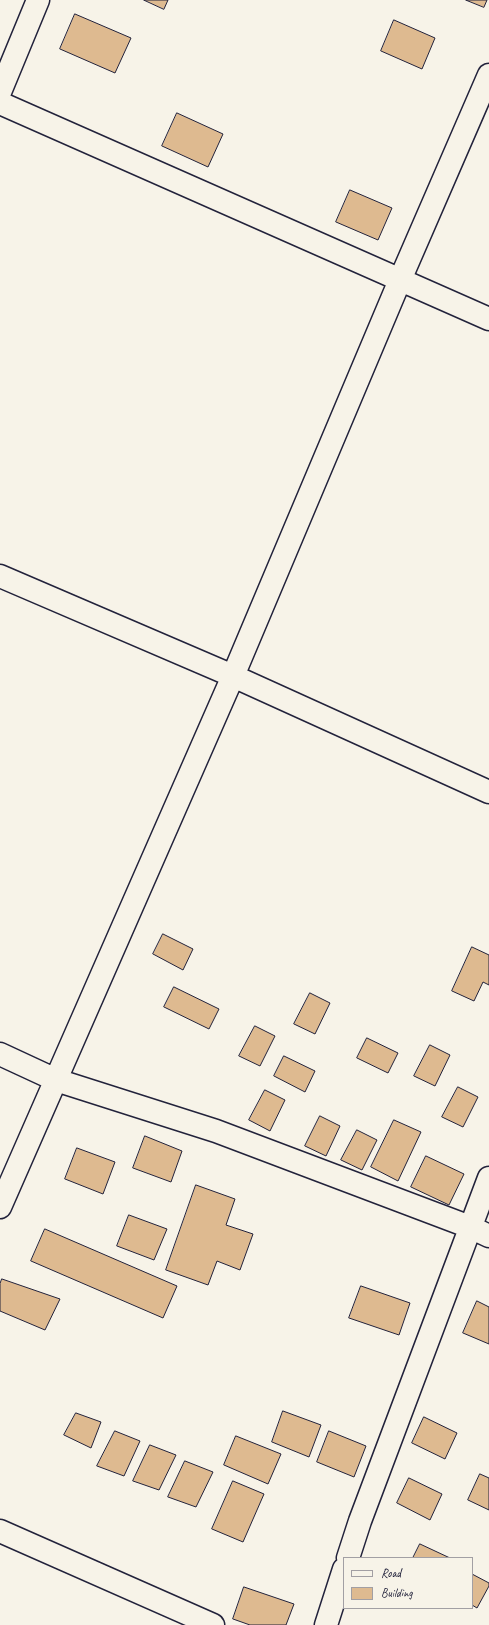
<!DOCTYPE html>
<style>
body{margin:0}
#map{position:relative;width:489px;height:1625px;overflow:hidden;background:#f7f3e8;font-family:Caveat,sans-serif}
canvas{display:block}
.legend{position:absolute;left:343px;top:1557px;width:130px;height:52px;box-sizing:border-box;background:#f7f3e8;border:1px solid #a29fa3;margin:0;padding:5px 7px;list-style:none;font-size:12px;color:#22223b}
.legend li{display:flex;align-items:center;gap:8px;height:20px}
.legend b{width:20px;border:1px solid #a29fa3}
</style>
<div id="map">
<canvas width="489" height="1625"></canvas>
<ul class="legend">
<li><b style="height:5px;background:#f7f3e8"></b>Road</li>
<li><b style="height:11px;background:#deba90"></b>Building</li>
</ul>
</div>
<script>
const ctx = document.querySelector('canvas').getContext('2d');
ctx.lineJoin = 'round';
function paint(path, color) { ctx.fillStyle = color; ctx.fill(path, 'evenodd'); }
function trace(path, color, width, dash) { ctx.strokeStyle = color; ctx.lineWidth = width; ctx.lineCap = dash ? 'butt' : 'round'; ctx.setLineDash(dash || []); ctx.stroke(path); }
const building = new Path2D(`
 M144,0H168L164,9Z
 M466,0H487L484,7Z
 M75,14L131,38L115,73L60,49Z
 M394,20L435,38L422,69L381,51Z
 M177,113L223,134L208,167L162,146Z
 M350,190L392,208L378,240L336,222Z
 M163,934L193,949L183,970L153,954Z
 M472,947L489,955V985L483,982L474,1001L452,991Z
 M174,987L219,1009L209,1029L164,1007Z
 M310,993L330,1003L315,1034L294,1024Z
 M255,1026L275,1036L260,1066L239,1056Z
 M367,1038L398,1053L388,1073L357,1058Z
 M430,1045L450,1055L435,1086L414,1076Z
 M284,1056L315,1071L305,1092L274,1076Z
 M458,1087L478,1097L463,1127L442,1117Z
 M265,1090L285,1100L270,1131L249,1120Z
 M320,1116L340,1126L326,1156L305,1146Z
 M394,1120L421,1132L398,1181L371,1167Z
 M357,1130L377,1140L362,1170L341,1160Z
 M145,1136L182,1151L171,1182L133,1168Z
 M77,1148L115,1162L103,1194L65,1179Z
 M426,1156L464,1174L449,1205L411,1187Z
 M196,1185L235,1199L226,1225L253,1234L240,1270L217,1261L208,1285L166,1270Z
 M129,1215L167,1229L154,1260L117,1246Z
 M45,1229L177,1286L163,1318L31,1261Z
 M2,1279L60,1299L45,1330L0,1311V1284Z
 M361,1286L410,1303L399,1335L349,1318Z
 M477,1301L489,1307V1344L463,1333Z
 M283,1411L321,1425L309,1457L272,1442Z
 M76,1413L101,1422L91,1448L64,1435Z
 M424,1417L457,1433L445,1459L412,1443Z
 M115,1431L140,1441L124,1476L97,1466Z
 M329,1431L366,1446L354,1477L317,1462Z
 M236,1436L281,1454L268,1484L224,1465Z
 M150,1445L176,1455L159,1490L133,1481Z
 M185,1461L213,1472L196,1507L168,1497Z
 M480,1474L489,1478V1510L468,1500Z
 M409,1478L442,1494L430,1520L397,1503Z
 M233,1481L264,1494L243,1542L212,1529Z
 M420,1544L450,1558H413Z
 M472,1574L489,1583V1586L477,1608L472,1605Z
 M244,1587L294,1604L286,1625H250L233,1619Z`);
paint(building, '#deba90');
trace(building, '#22223b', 1);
const street = new Path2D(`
 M0,92L38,0
 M0,103L489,319
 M0,576L233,676L489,792
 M0,1054L56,1080L216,1131L470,1227L489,1236
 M0,1207L233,676L400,280L489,75
 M0,1531L213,1625
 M348,1558L360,1521L489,1178
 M326,1625L344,1569`);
trace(street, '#22223b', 25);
trace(street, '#f7f3e8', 22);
</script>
